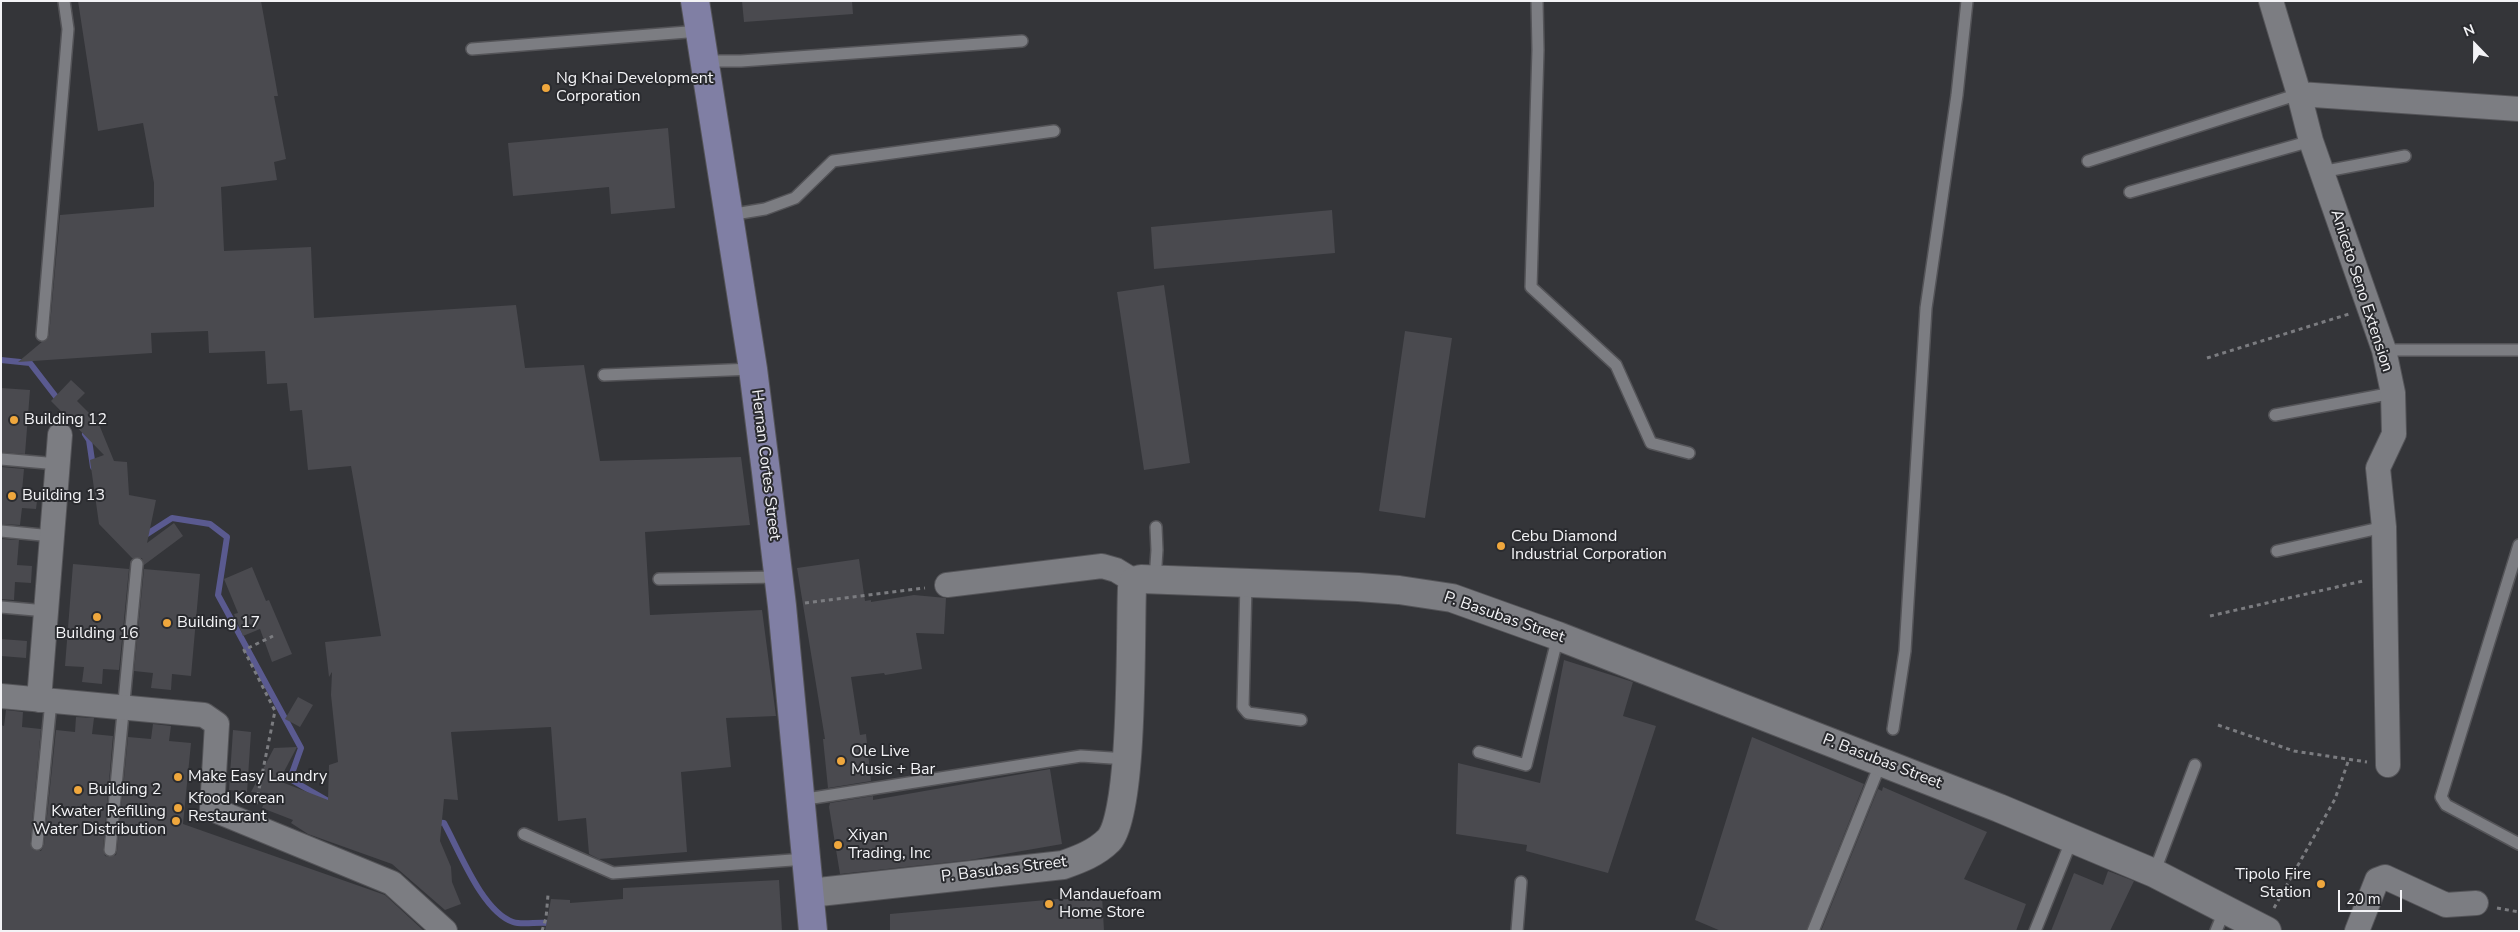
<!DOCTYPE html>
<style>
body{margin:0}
#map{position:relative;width:2520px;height:932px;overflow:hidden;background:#343539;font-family:"Nunito Sans",sans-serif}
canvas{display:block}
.frame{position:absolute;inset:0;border:2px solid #f3f3f6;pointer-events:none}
.north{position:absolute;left:2450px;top:20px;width:50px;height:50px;-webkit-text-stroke:4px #2a2b2f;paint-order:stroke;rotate:338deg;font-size:14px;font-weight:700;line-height:20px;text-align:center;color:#f3f3f6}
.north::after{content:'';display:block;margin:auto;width:18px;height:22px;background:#f3f3f6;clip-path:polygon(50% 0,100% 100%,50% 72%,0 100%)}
.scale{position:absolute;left:2338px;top:890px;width:64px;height:22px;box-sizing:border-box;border:2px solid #f3f3f6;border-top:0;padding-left:6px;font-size:15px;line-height:18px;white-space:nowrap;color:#f3f3f6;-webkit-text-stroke:4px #2a2b2f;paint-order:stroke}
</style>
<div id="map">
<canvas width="2520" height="932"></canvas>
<div class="frame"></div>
<div class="north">N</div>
<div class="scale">20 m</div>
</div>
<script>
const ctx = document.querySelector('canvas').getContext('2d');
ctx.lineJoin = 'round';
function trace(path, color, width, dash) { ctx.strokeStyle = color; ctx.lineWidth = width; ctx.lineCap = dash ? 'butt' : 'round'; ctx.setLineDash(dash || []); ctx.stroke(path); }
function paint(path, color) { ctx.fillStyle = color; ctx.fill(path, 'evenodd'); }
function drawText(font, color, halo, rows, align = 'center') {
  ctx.font = font + ' "Nunito Sans",sans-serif'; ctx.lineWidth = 4; ctx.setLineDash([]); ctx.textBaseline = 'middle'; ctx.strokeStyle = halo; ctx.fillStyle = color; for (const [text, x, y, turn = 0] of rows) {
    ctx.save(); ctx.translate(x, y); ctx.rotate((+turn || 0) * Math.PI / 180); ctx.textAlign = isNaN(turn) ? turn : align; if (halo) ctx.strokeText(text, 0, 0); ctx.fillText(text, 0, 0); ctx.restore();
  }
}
trace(new Path2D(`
 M1,360L30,363L60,402
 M85,434L89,440L93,467
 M144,536L172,518L210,524L227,537L218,595L301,748L290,779L330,802
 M435,822L444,823C460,852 482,911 513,922C524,926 542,920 555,924`), '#5a5a90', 6);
paint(new Path2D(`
 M78,1H261L278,96H274L286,159L274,162L277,180L221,187L224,251L311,247L314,318L516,305L525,368L584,365L600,461L741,457L750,525L645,532L650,615L762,610L776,716L726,718L731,767L681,772L687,852L599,859L589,854L586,818L558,821L551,727L451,732L458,800L444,799L440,841L451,867L452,882L461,904L445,910L392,864L308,834L291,823L293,820L262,808L268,793L251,792L274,748L297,747L279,781L328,800L329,765L338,762L331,695L332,672L329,677L325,642L381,636L351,466L308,470L302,410L290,411L287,383L267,384L265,351L209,353L208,331L151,333L152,353L18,362L49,336L60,215L154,207V183L143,123L98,131Z
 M742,1H852L853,14L744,22Z
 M668,128L675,208L611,214L609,187L513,196L508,143Z
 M1332,210L1335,253L1154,269L1151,227Z
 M1164,285L1190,463L1144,470L1117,292Z
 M1405,331L1452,338L1425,518L1379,511Z
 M71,380L85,393L77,401L98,422L114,461L127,462L129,495L156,500L147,543L174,523L183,536L144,565L142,558H132L99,524L90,460L104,455L51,401Z
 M1,388L30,390L25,454L1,452Z
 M1,467L24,469L22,491L38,493L36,509L22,508L20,525L1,524Z
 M1,539L19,540L17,565L32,566L31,583L15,582L14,600L1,599Z
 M859,559L865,601L871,600V602L914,595L946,598L944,634L916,633L922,669L885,675L884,673L851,677L860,735L866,734L871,781L828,788L823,739H825L797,568Z
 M73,564L129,569L119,670L103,669L102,684L82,682L84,667L65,666Z
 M252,567L266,601L269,600L292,654L272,662L260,629L243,636L234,614L238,613L224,579Z
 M144,569L200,574L191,676L172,674L171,690L151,688L153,673L134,671Z
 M1,639L27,641L26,658L1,656Z
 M1564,660L1633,682L1623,716L1656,726L1608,873L1526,851L1527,845L1456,834L1458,763L1540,783Z
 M298,697L313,705L300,727L285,719Z
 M6,710L23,712L22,727L41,729L30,843L33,850L41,851L44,845L56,730L75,732L76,717L94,718L92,734L113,736L103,849L105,856L110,857L116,855L117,851L128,737L151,739L153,724L171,726L169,741L191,743L183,824L385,895L424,931H1V725L4,726Z
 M233,730L251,732L247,792L229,790Z
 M1752,737L1864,784L1806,931H1721L1695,920Z
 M1050,769L1062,844L970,860L840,874L829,807L830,803L873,796V800Z
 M1883,787L1987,832L1964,879L2026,904L2016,931H1821L1878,789L1882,791Z
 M2108,871L2134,881L2110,931H2051L2074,873L2103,885Z
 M779,880L782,931H545L551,899L570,900V903L623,899V888Z
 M1102,895L1104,931H890V914Z`), '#4a4a4f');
const service = new Path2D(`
 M1537,1L1538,50L1531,287L1616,365L1651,443L1689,453
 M472,49L700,31
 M704,61H741L1022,41
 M2088,161L2299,94
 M2321,172L2405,156
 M2130,192L2311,141
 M729,215L765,209L795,198L833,161L1054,131
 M42,335L68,29L64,1
 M2384,350H2519
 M604,375L753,369
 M2275,415L2393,393
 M1,459L58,464
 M1,531L52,536
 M2519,545L2441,797L2446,805L2519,844
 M2277,551L2384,527
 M659,579L779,577
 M1155,580L1157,550L1156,527
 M1246,583L1243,707L1248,713L1301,720
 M1,607L46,611
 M1893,729L1905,651L1926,308L1957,95L1967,1
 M1479,752L1526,765L1558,636
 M800,800L1081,756L1127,759
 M524,834L613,873L806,859
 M37,844L51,701
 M110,850L137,564
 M2154,873L2195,765
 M1517,931L1521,882
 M1813,931L1881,762
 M2035,931L2072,839
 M2216,931L2225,909`);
const minor = new Path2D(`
 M2271,1L2299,94L2311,141L2384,350L2393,393L2394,434L2378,468L2384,527L2388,765
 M2299,94L2519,109
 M947,585L1102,566L1116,570L1134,581
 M1,696L204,715L217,724L212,809L392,883L445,931
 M39,700L60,435
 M2357,931L2377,880L2385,877L2446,905L2476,903`);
const tertiary = new Path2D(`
 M810,893L1063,865C1080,859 1096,853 1109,840C1134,812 1130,633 1132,588L1134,581L1141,579L1358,587L1399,590L1452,598L1558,636L1999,808L2154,873L2267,931`);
const secondary = new Path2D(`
 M695,1L753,369L766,472L782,606L813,931`);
trace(service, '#545458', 14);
trace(minor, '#545458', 26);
trace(tertiary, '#545458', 30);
trace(secondary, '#545458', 30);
trace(new Path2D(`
 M2207,358L2349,314
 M805,603L925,588
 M2210,616L2363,581
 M2218,725L2294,751L2367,762
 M256,804L275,711L244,650L273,636
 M2274,908L2335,799L2349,759
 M2497,908L2519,912
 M542,931L546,918L548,895`), '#7b7c80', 3, [4, 4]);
trace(service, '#7c7d82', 11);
trace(minor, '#7c7d82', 24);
trace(tertiary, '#7c7d82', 28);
trace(secondary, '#807fa4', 28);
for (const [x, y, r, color] of [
 [546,88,5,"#efa73d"],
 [14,420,5,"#efa73d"],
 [12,496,5,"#efa73d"],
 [1501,546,5,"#efa73d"],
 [97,617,5,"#efa73d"],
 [167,623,5,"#efa73d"],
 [841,761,5,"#efa73d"],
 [178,777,5,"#efa73d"],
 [78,790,5,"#efa73d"],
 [178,808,5,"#efa73d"],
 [176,821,5,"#efa73d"],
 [838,845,5,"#efa73d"],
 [2321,884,5,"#efa73d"],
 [1049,904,5,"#efa73d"]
]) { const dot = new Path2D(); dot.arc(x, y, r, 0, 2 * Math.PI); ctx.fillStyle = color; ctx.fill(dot); trace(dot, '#2a2b2f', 2); }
drawText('16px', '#f3f3f6', '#2a2b2f', [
 ["Ng Khai Development",556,79],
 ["Corporation",556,97],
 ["Building 12",24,420],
 ["Building 13",22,496],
 ["Cebu Diamond",1511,537],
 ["Industrial Corporation",1511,555],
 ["Building 17",177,623],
 ["Building 16",97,634,"center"],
 ["Ole Live",851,752],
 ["Music + Bar",851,770],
 ["Make Easy Laundry",188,777],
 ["Building 2",88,790],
 ["Kfood Korean",188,799],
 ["Restaurant",188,817],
 ["Kwater Refilling",166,812,"right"],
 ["Water Distribution",166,830,"right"],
 ["Xiyan",848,836],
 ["Trading, Inc",848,854],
 ["Tipolo Fire",2311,875,"right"],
 ["Station",2311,893,"right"],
 ["Mandauefoam",1059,895],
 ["Home Store",1059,913]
], 'left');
drawText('16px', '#f3f3f6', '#2a2b2f', [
 ["Aniceto Seno Extension",2361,291,72],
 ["Hernan Cortes Street",765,465,83],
 ["P. Basubas Street",1504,618,19],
 ["P. Basubas Street",1882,762,21],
 ["P. Basubas Street",1004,870,-7]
]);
</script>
